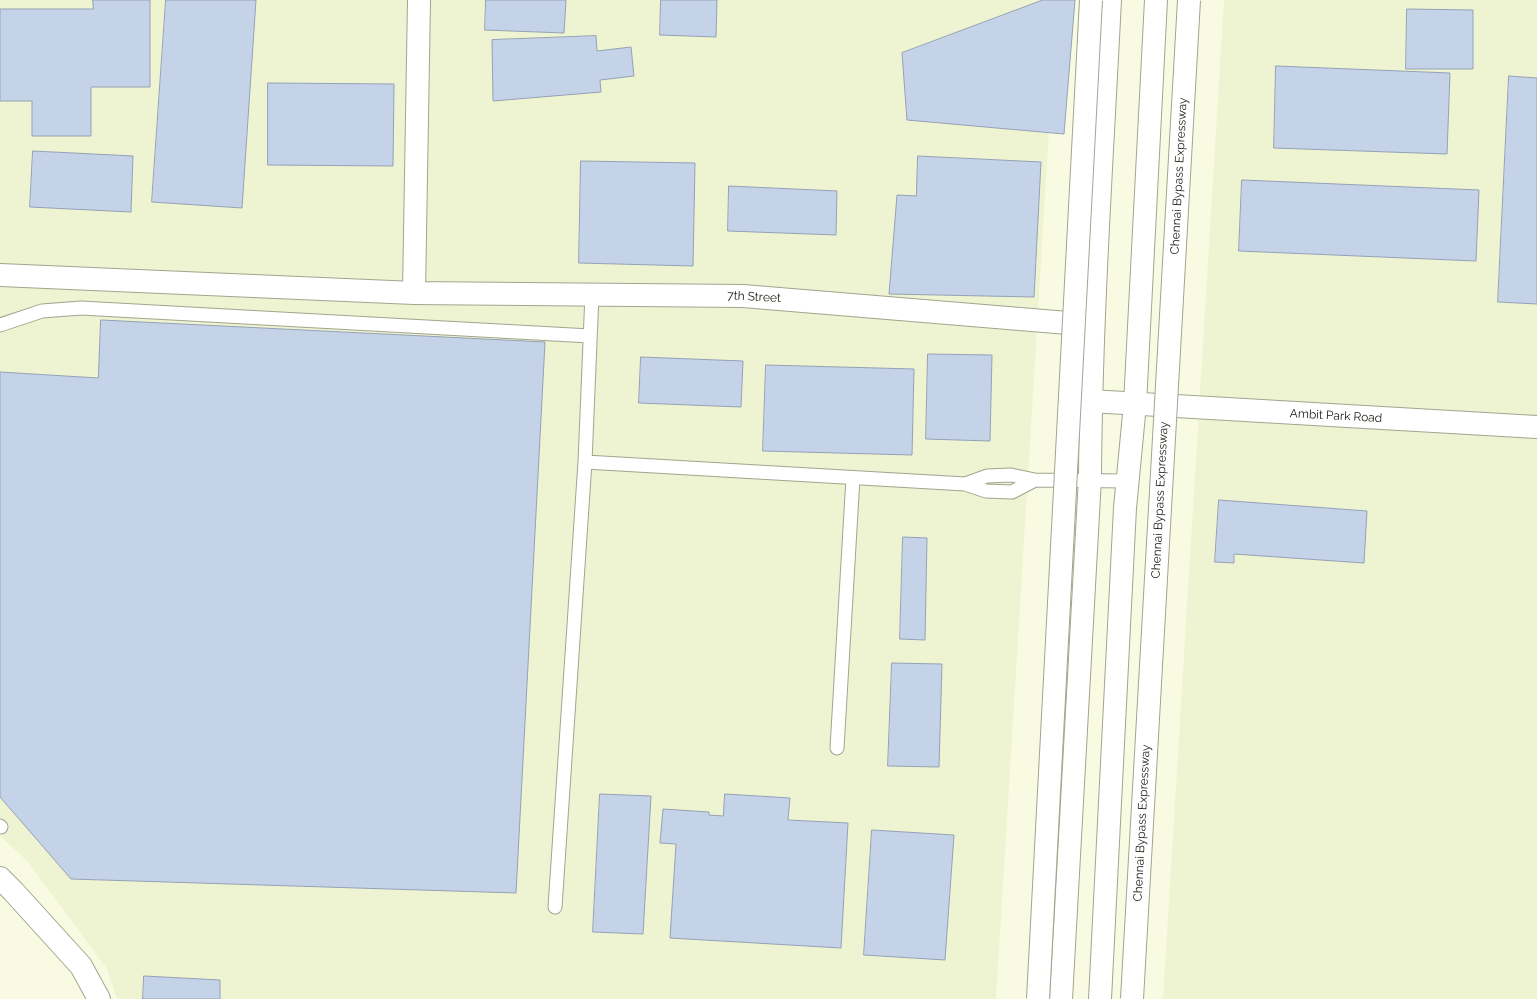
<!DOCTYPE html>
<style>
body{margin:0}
canvas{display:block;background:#f8fbe2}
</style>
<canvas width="1537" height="999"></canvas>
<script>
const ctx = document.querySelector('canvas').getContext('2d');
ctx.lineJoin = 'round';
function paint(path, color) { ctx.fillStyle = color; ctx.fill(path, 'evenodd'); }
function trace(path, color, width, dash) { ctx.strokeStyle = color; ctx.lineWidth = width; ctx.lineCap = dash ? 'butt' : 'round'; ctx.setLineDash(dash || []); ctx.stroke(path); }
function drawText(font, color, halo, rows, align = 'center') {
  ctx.font = font + ' Raleway,sans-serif'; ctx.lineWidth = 3; ctx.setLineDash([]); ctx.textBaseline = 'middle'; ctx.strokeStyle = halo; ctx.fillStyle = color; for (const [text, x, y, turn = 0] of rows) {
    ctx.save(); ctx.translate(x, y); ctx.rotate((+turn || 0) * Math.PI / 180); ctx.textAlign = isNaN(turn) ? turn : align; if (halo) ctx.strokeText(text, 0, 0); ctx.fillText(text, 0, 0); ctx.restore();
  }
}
paint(new Path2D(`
 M0,0H1057L996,999H117L107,969L28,862L0,836Z
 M1224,0H1537V999H1163Z`), '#eef3d2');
const building = new Path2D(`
 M93,0H150V87H91V136H32V101H0V9H93Z
 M166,0H256L242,208L152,202Z
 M486,0H566L564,33L485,30Z
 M661,0H717L716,37L660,35Z
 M1043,0H1075L1064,134L907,120L902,53Z
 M1407,9L1473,10V69H1406Z
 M596,36L597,51L631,47L634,76L600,80L601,92L493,101L492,40Z
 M1276,66L1450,73L1447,154L1274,148Z
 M1509,76L1537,78V304L1498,302Z
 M268,83L394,84L393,166L268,165Z
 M33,151L133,156L131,212L30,207Z
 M918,156L1041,162L1034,297L889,294L897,195L916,196Z
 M581,161L695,163L693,266L579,263Z
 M1242,180L1479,190L1476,261L1239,251Z
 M729,186L837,191L836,235L728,231Z
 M101,320L545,342L516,893L71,879L0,797V372L98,378Z
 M928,354L992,355L990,441L926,439Z
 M641,357L743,361L741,407L639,403Z
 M766,365L914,369L912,455L763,451Z
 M1219,500L1367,511L1364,563L1234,554V563L1215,562Z
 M903,537L927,538L925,640L900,639Z
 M892,663L942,664L939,767L888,766Z
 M600,794L651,796L643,934L593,932Z
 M725,794L790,798L788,820L848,823L841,948L670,938L676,844L660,843L663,809L709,812V815L723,816Z
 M872,830L954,835L945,960L864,955Z
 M144,976L220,980V999H143Z`);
paint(building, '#c5d3e8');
trace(building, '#95a2b6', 1);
const service = new Path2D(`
 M592,294L585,462L965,484
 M0,325L42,311L81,308L590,336
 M1035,480L1012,492L986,491L965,484L987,476L1011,475L1035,480L1127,481
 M837,748L853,478
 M0,826L1,827
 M555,907L585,462`);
const minor = new Path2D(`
 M0,275L414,293L743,296L1092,325
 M414,293L419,0`);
const tertiary = new Path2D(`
 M1090,401L1537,427`);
const primary = new Path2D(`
 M0,878L13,891L81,966L99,999
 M1061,999L1090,478C1091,318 1102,159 1110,0
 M1100,999L1125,508L1135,404L1156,0`);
trace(service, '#a2a58e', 15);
trace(minor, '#a2a58e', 24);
trace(tertiary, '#a2a58e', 24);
trace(primary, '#a2a58e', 24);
trace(service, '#fff', 13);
trace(minor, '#fff', 22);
trace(tertiary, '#fff', 22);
trace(primary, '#fff', 22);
const trunkBridge = new Path2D(`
 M1038,999L1091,0
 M1132,999L1189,0`);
trace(trunkBridge, '#a2a58e', 24, []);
trace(trunkBridge, '#fff', 22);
drawText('12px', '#1a1b12', '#fff', [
 ["Chennai Bypass Expressway",1179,176,-87],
 ["7th Street",754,297,3],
 ["Ambit Park Road",1336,416,3],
 ["Chennai Bypass Expressway",1160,500,-87],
 ["Chennai Bypass Expressway",1142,823,-87]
]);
</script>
